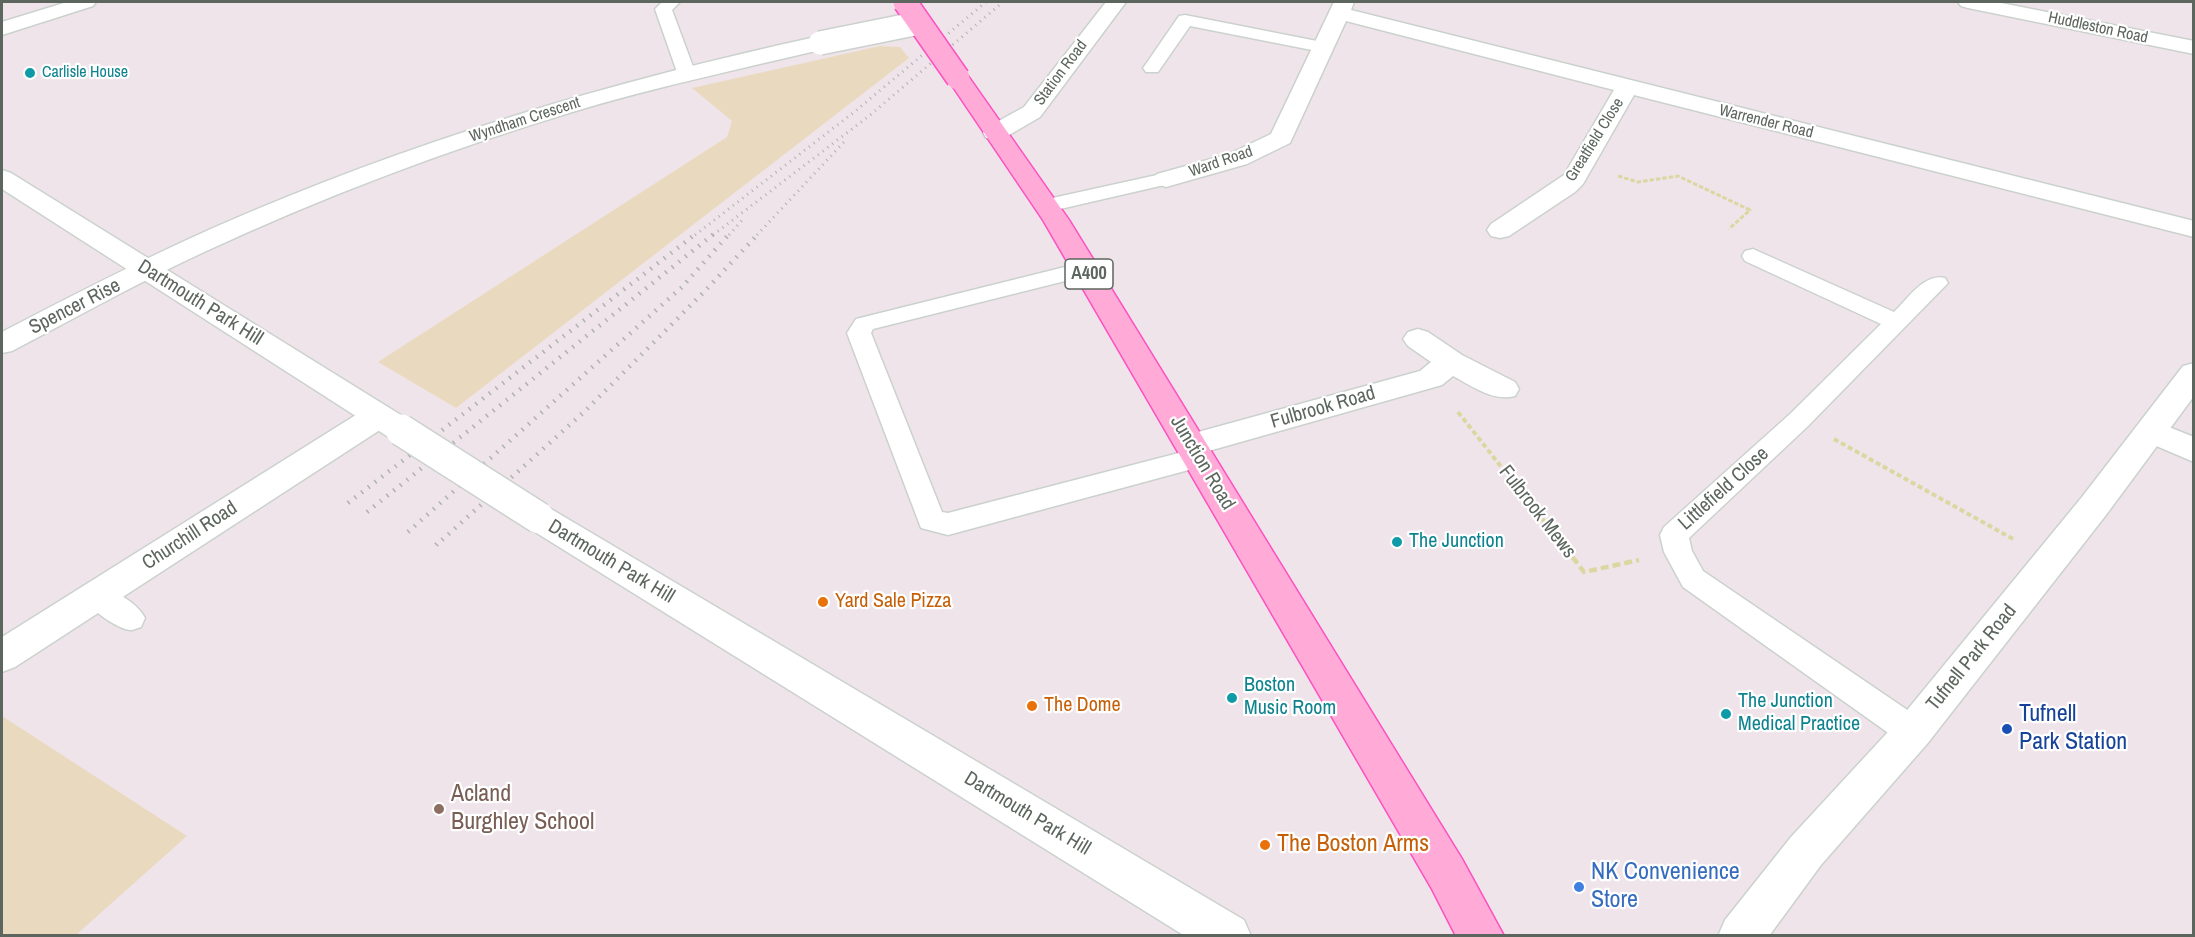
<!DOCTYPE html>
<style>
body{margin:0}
#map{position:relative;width:2195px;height:937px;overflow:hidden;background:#f0e4eb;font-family:"Archivo Narrow",sans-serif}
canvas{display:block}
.frame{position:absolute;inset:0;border:3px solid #5c665e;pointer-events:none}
</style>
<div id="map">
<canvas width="2195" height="937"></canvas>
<div class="frame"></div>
</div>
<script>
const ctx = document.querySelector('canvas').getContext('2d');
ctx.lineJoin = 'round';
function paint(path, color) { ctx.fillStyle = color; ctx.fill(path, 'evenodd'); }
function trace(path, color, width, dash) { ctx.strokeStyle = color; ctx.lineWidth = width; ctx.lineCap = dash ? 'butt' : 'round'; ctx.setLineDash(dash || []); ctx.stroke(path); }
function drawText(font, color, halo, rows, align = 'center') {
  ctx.font = font + ' "Archivo Narrow",sans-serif'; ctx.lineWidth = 4.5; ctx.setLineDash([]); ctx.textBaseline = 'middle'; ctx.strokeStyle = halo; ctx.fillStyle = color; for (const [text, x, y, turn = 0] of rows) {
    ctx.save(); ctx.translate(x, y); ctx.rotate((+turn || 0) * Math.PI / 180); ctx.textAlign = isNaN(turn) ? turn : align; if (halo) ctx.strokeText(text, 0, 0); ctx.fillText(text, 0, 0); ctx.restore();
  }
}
paint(new Path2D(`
 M880,46L900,47L909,58L456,408L378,362L727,137L732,121L692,88Z
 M2,716L187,836L76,935H2Z`), '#e9dabf');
const service = new Path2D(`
 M662,2H680L672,10L695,72L692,76H680L677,72L655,9Z
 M1185,15L1322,42L1328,43L1331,47L1328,51L1322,52L1190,26L1158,72H1146L1143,68L1146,64L1179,16Z
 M1166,173L1173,175L1176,179L1173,183L1047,212L1039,211L1036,206L1039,201Z
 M1753,249L1894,312C1908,299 1924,273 1945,278L1948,283L1808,426L1689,538L1692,551L1703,571L1925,722L1929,732L1925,742L1913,746L1901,742L1683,587L1664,552L1660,535L1664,527L1790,414L1881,324L1745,261L1742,256L1745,251Z
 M1085,262L1093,264L1096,269L1093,274L873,329L871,333L942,512L948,513L1198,448L1207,451L1211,458L1207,465L948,535L921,528L847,333L856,319Z
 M96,584C113,590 137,602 145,618L141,627C138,628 135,629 132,630C119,631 87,607 81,596L85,588Z`);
const minor = new Path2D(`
 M67,2H96L93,6L2,35V22Z
 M1106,2H1126L1040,117L1004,138L995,140L986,138L983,133L986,128L1024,107Z
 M1334,2H1354L1351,10L2194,221V237L1634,95L1583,184L1575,192L1509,236L1500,238L1491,236L1487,230L1491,224L1564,175L1614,90L1346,21L1290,143L1247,164L1166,187L1157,184L1153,179L1157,174L1229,154L1271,134Z
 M1958,2H1996L2194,41V54L1968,8L1961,6Z
 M820,36L828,38L831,43L828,48C741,69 654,87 569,113C444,151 320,198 202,253C137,283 75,318 12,351L2,353V332C71,296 141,260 213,228C411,141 609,82 820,36Z
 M1418,329L1428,332L1462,355L1515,382L1519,389L1515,396C1493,402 1472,386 1453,376L1442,385L1191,456L1180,453L1175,445L1180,437L1420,371L1431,362L1408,346L1403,339L1408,332Z
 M378,405L389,408L394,416L389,424L15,667L2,672V637L367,408Z
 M2151,420L2194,437V462L2140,439L2135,431L2140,423Z`);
const tertiary = new Path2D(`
 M2,170L11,173L412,422L417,430L412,438L401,441L390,438L2,189Z
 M2194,363V396L2106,515L1927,744L1821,865L1769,936H1718L1725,920L1791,837L1899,720L2082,497L2183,366Z
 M539,505L551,509L1244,920L1251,936H1185L527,527L522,518L527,509Z`);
const primary = new Path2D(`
 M958,71L966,73L1069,220L1462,859L1504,936H1456L1432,889L1043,220L947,78L950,73Z`);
trace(service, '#cbd2cd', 3);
trace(minor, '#cbd2cd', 3);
trace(tertiary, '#cbd2cd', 3);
trace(primary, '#fc51c1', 3);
trace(new Path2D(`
 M1618,176L1638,182L1678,176L1750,210L1729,229`), '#dcd6a1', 3, [4.5, 2]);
trace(new Path2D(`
 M1458,412L1559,540
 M1834,439L2013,539`), '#dcd6a1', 4, [5, 3]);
trace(new Path2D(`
 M1558,538L1584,572L1639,560`), '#dcd6a1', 4.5, [8, 4]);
paint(service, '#fff');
paint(minor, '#fff');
paint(tertiary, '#fff');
paint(primary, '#ffaad7');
trace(new Path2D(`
 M695,235L853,113L986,2
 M713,235L869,116L1003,2
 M729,235L745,217
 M757,235L844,142`), '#afb2b0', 3, [1, 5]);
trace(new Path2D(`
 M348,503L697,233
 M367,512L715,233
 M408,532L682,287L730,233
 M442,540L584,412L703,293L759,233`), '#afb2b0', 4.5, [1.5, 7]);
trace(new Path2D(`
 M436,545L443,538`), '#afb2b0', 5, [1.5, 9]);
const minorBridge = new Path2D(`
 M820,43L919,23`);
const tertiaryBridge = new Path2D(`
 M401,430L539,518`);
const primaryBridge = new Path2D(`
 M905,2L958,78`);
trace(minorBridge, '#cbd2cd', 26, []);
trace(tertiaryBridge, '#cbd2cd', 34, []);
trace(primaryBridge, '#fc51c1', 26, []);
trace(minorBridge, '#fff', 23);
trace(tertiaryBridge, '#fff', 31);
trace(primaryBridge, '#ffaad7', 23);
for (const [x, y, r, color] of [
 [30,73,6,"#0f9aa8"],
 [1397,542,6,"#0f9aa8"],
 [823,602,6,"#e8710a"],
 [1232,698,6,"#0f9aa8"],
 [1032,706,6,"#e8710a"],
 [1726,714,6,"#0f9aa8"],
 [2007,729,6,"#1a4fb4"],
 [439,809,6,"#8d6e63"],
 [1265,845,6,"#e8710a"],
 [1579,887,6,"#3f7fe0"]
]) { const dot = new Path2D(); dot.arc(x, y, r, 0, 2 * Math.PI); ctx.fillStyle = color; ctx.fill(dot); trace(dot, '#fff', 2); }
drawText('16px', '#5c665e', '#fff', [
 ["Huddleston Road",2098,28,12],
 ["Station Road",1061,73,-53],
 ["Wyndham Crescent",525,120,-18],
 ["Warrender Road",1766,122,14],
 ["Greatfield Close",1595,140,-58],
 ["Ward Road",1221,162,-19]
]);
drawText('16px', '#0d838f', '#fff', [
 ["Carlisle House",42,73]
], 'left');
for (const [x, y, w] of [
 [1089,274,48]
]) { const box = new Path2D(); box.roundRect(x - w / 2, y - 15, w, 30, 4.5); ctx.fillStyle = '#fff'; ctx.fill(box); trace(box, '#5c665e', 1.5); }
drawText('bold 18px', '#5c665e', null, [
 ["A400",1089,274]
]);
drawText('20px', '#5c665e', '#fff', [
 ["Dartmouth Park Hill",200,303,32],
 ["Spencer Rise",75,307,-27],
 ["Fulbrook Road",1323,408,-16],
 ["Junction Road",1202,463,59],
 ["Littlefield Close",1724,489,-42],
 ["Fulbrook Mews",1537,512,52],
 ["Churchill Road",190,536,-33],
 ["Dartmouth Park Hill",611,562,31],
 ["Tufnell Park Road",1972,658,-51],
 ["Dartmouth Park Hill",1027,814,31]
]);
drawText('20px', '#0d838f', '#fff', [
 ["The Junction",1409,542],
 ["Boston",1244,686],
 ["Music Room",1244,709],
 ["The Junction",1738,702],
 ["Medical Practice",1738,725]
], 'left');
drawText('20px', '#c56008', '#fff', [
 ["Yard Sale Pizza",835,602],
 ["The Dome",1044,706]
], 'left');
drawText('24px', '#164399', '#fff', [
 ["Tufnell",2019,715],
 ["Park Station",2019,743]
], 'left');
drawText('24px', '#785e54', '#fff', [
 ["Acland",451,795],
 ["Burghley School",451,823]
], 'left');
drawText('24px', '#c56008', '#fff', [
 ["The Boston Arms",1277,845]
], 'left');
drawText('24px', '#366cbe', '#fff', [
 ["NK Convenience",1591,873],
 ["Store",1591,901]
], 'left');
</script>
